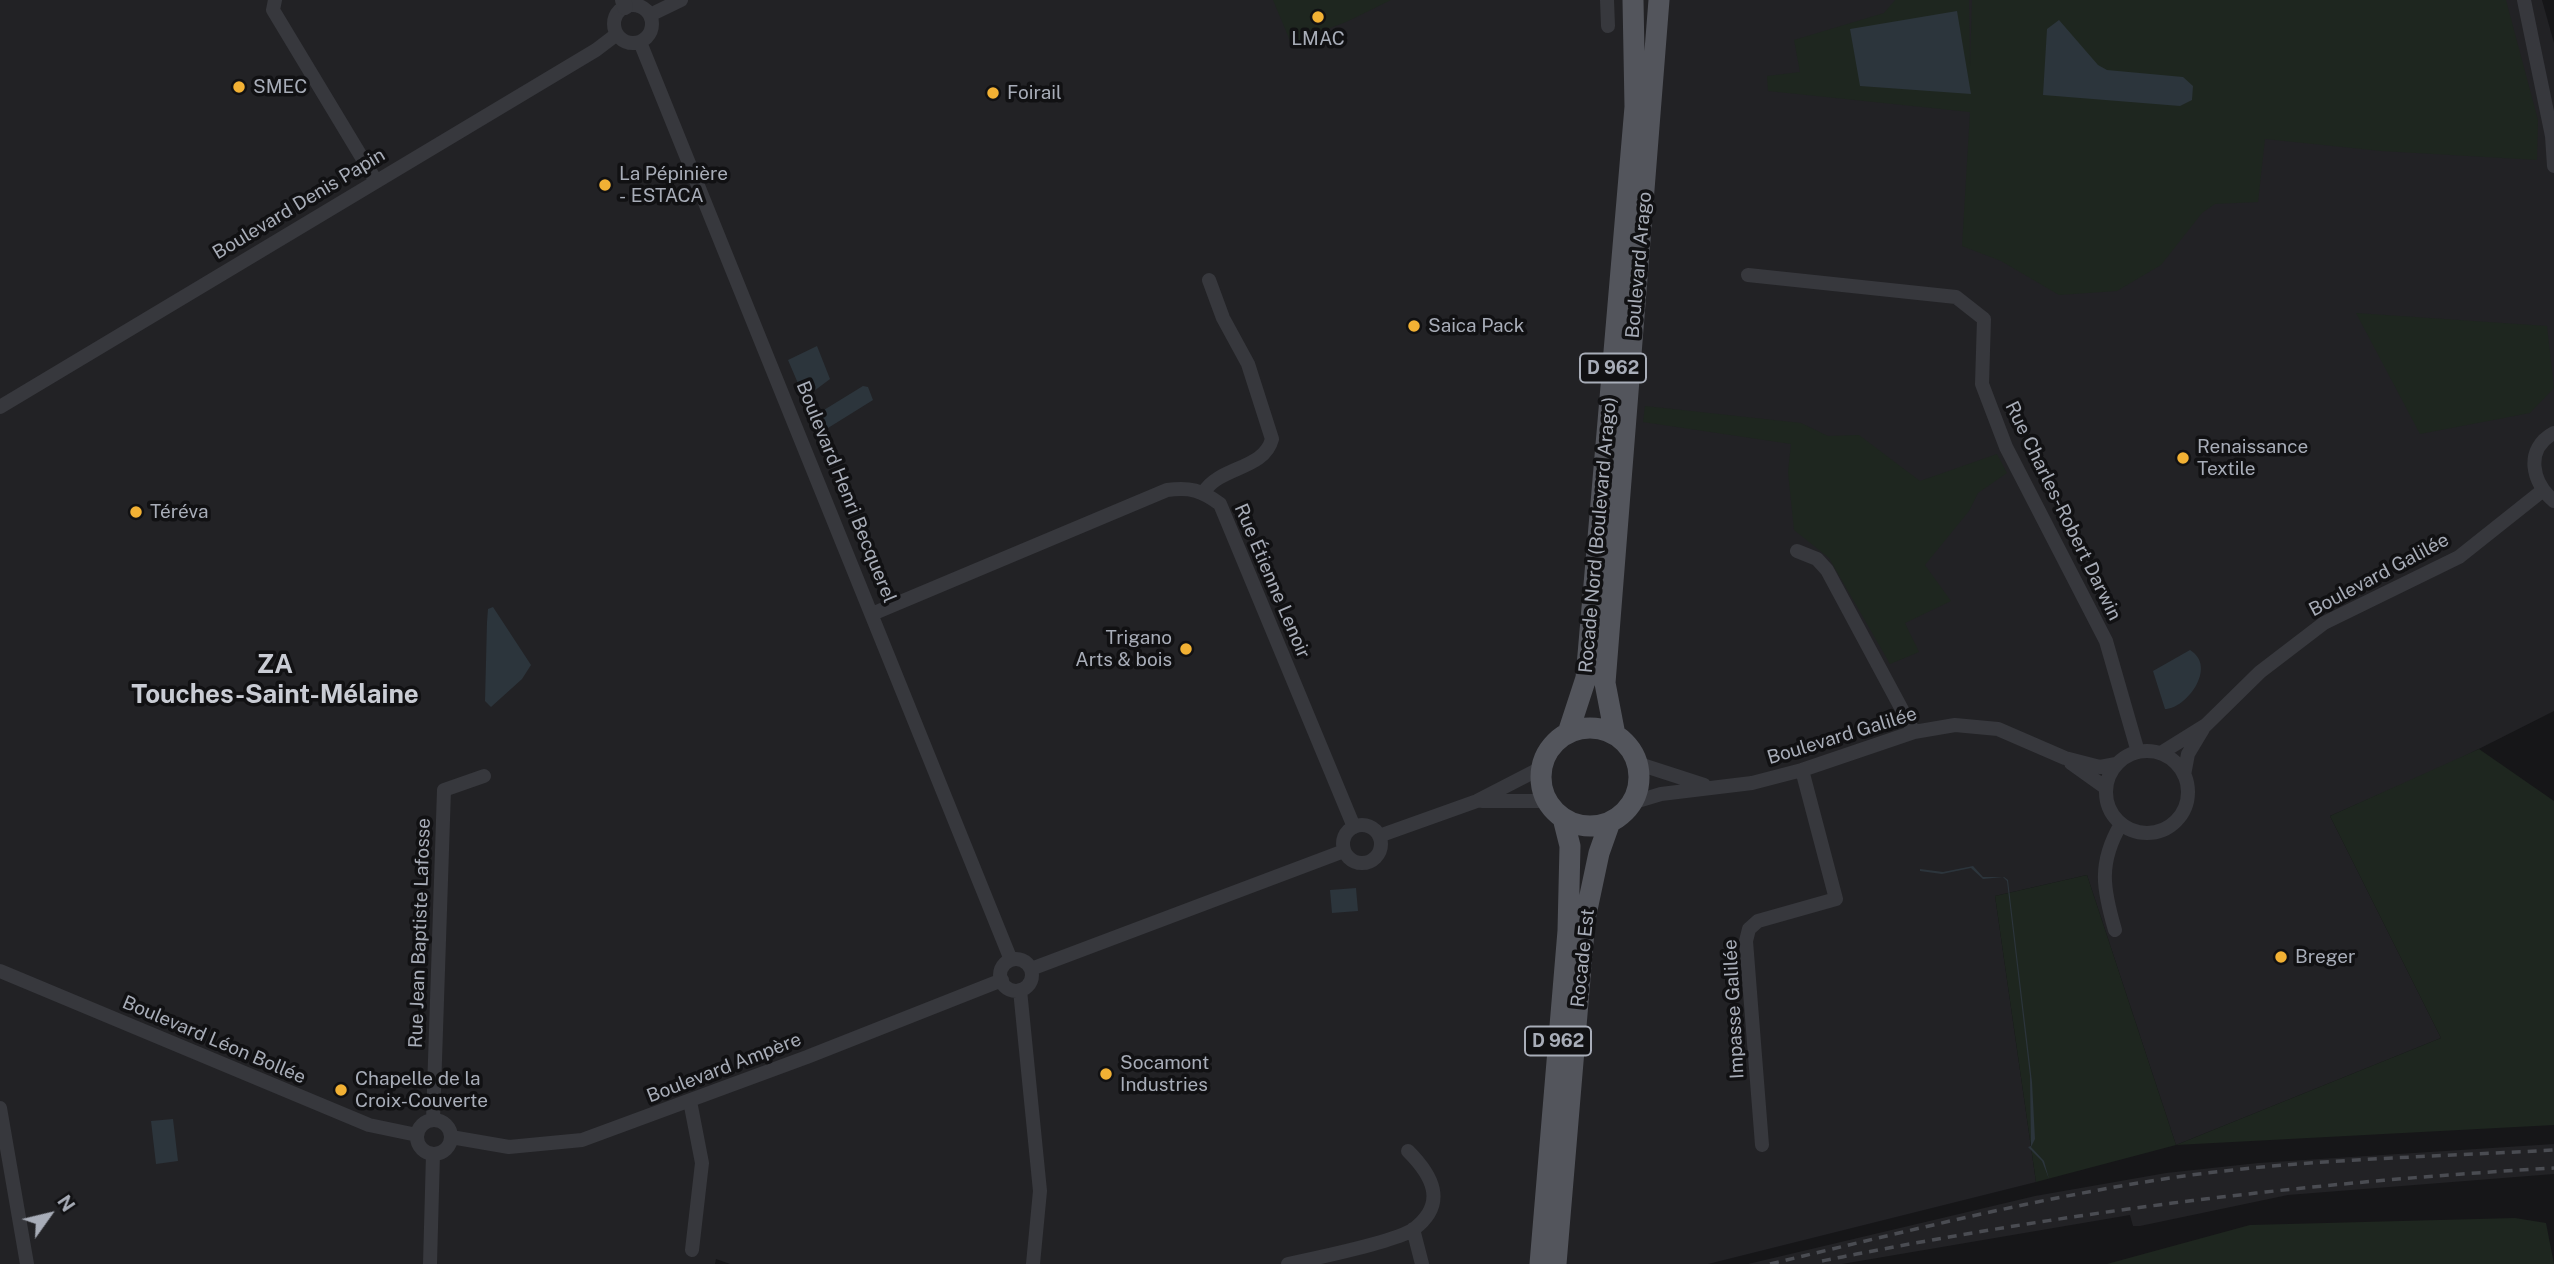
<!DOCTYPE html>
<meta charset="utf-8">
<style>
body{margin:0}
#map{position:relative;width:2554px;height:1264px;overflow:hidden;background:#161618;font-family:"Public Sans",sans-serif}
canvas{display:block}
.north{position:absolute;left:14px;top:1180px;width:70px;height:70px;-webkit-text-stroke:5px #111113;paint-order:stroke;rotate:56deg;font-size:19px;font-weight:700;line-height:28px;text-align:center;color:#a8adb8}
.north::after{content:'';display:block;margin:auto;width:24px;height:32px;background:#a8adb8;clip-path:polygon(50% 0,100% 100%,50% 72%,0 100%)}
</style>
<div id="map">
<canvas width="2554" height="1264"></canvas>
<div class="north">N</div>
</div>
<script>
const ctx = document.querySelector('canvas').getContext('2d');
ctx.lineJoin = 'round';
function paint(path, color) { ctx.fillStyle = color; ctx.fill(path, 'evenodd'); }
function trace(path, color, width, dash) { ctx.strokeStyle = color; ctx.lineWidth = width; ctx.lineCap = dash ? 'butt' : 'round'; ctx.setLineDash(dash || []); ctx.stroke(path); }
function drawText(font, color, halo, rows, align = 'center') {
  ctx.font = font + ' "Public Sans",sans-serif'; ctx.lineWidth = 7; ctx.setLineDash([]); ctx.textBaseline = 'middle'; ctx.strokeStyle = halo; ctx.fillStyle = color; for (const [text, x, y, turn = 0] of rows) {
    ctx.save(); ctx.translate(x, y); ctx.rotate((+turn || 0) * Math.PI / 180); ctx.textAlign = isNaN(turn) ? turn : align; if (halo) ctx.strokeText(text, 0, 0); ctx.fillText(text, 0, 0); ctx.restore();
  }
}
paint(new Path2D(`
 M0,0H2542L2554,43V711L2449,764L2330,816L2441,1038L2176,1145L2087,875L1995,896L2036,1182L1708,1264H730L716,1259L715,1264H0Z
 M2554,1144V1174L2288,1195L2140,1226H2133L2130,1215L1842,1264H1748L2035,1196L2166,1173L2258,1163Z`), '#222225');
paint(new Path2D(`
 M1273,0H1391L1346,22L1291,43Z
 M1895,0H1969L1970,66L1972,0H2506L2538,120L2537,160L2381,151L2265,139L2258,202L2215,204L2202,213L2161,265L2117,291L2059,295L2001,261L1962,246L1970,112L1768,91L1767,76L1800,72L1794,40L1884,13Z
 M2356,313L2547,326L2554,388L2530,413L2420,434Z
 M1645,406L1801,423L1828,436L1859,435L1920,481L1997,454L2007,473L1978,493L1969,511L1925,565L1951,601L1905,623L1919,652L1890,664L1829,558L1794,530L1788,472L1791,444L1643,422Z
 M2479,749L2554,801V1125L2176,1145L2036,1182L1995,896L2087,875L2176,1145L2441,1038L2330,816Z
 M2515,1218L2546,1223L2554,1264H2107L2250,1225Z`), '#1e261f');
paint(new Path2D(`
 M1957,11L1971,94L1860,86L1850,29Z
 M2059,20L2098,65L2107,70L2183,77L2193,86L2192,100L2180,106L2043,95L2047,29Z
 M817,346L830,379L810,394L800,388L788,360Z
 M863,386L868,387L873,400L828,428H820L816,418L819,413Z
 M493,607L531,665L522,679L491,707L485,701L487,622L488,609Z
 M2190,650C2218,667 2186,709 2165,709L2153,671Z
 M1973,866L1983,877H2004L2008,880L2032,1082L2035,1139L2031,1147L2044,1161L2049,1179L2042,1161L2028,1147L2031,1146L2030,1076L2007,881L2003,877L1983,879L1971,868L1942,874L1920,871V869L1943,872Z
 M1356,888L1358,911L1332,913L1330,890Z
 M173,1119L178,1161L156,1164L151,1121Z`), '#2c353c');
trace(new Path2D(`
 M275,0L273,10L376,181
 M1607,0L1608,26
 M2524,0L2552,136L2554,166
 M614 24a19 19 0 1 1 38 0a19 19 0 1 1-38 0Z
 M650,15L681,0
 M640,42L1011,960
 M1748,275L1956,297L1984,319L1982,384L2006,447L2106,641L2138,752
 M0,407L596,50L617,34
 M2554,433C2524,449 2532,483 2554,501
 M1204,492C1220,466 1264,470 1272,439L1248,364L1223,318L1209,280
 M1797,551L1817,559L1827,570L1914,732
 M872,614L1167,490C1190,487 1201,490 1220,504L1354,827
 M2106 792a41 41 0 1 1 82 0a41 41 0 1 1-82 0Z
 M2161,753L2206,725L2260,672L2324,623L2459,557L2542,491
 M1636,763L1704,785
 M2071,763L2106,788
 M2184,775L2188,754L2203,729
 M1482,801H1547
 M1631,803L1661,794L1752,783L1802,770L1914,732L1955,725L1998,729L2065,758L2100,767L2116,764
 M1343 844a19 19 0 1 1 38 0a19 19 0 1 1-38 0Z
 M1379,836L1477,801L1541,768
 M2115,930C2103,889 2098,863 2121,824
 M1000 975a16 16 0 1 1 32 0a16 16 0 1 1-32 0Z
 M1031,969L1344,851
 M0,971L369,1125L417,1135
 M1020,990L1040,1191L1033,1264
 M690,1101L702,1163L692,1250
 M0,1108L27,1264
 M433,1120L444,790L484,776
 M417 1137a17 17 0 1 1 34 0a17 17 0 1 1-34 0Z
 M451,1137L509,1147L582,1140L807,1057L1002,980
 M1762,1145L1746,941L1749,929L1758,921L1836,899L1802,770
 M1413,1229L1422,1264
 M430,1264L433,1154
 M1288,1264C1312,1259 1397,1241 1414,1229C1448,1203 1432,1175 1408,1151`), '#37383d', 14);
trace(new Path2D(`
 M623,0L625,7`), '#37383d', 16);
trace(new Path2D(`
 M1541 777a49 49 0 1 1 98 0a49 49 0 1 1-98 0Z
 M1568,733L1586,678L1635,107L1633,0
 M1615,735L1605,683L1659,0
 M1540,1264L1568,931L1570,846L1563,818
 M1556,1264L1585,919L1599,853L1610,822`), '#53555c', 21);
trace(new Path2D(`
 M1822,1261C2063,1212 2308,1182 2554,1168
 M1770,1264C1908,1231 2044,1196 2184,1176C2306,1159 2431,1157 2554,1150`), '#4a4c52', 3.5, [9, 7]);
for (const [x, y, r, color] of [
 [1318,17,7,"#f2b134"],
 [239,87,7,"#f2b134"],
 [993,93,7,"#f2b134"],
 [605,185,7,"#f2b134"],
 [1414,326,7,"#f2b134"],
 [2183,458,7,"#f2b134"],
 [136,512,7,"#f2b134"],
 [1186,649,7,"#f2b134"],
 [2281,957,7,"#f2b134"],
 [1106,1074,7,"#f2b134"],
 [341,1090,7,"#f2b134"]
]) { const dot = new Path2D(); dot.arc(x, y, r, 0, 2 * Math.PI); ctx.fillStyle = color; ctx.fill(dot); trace(dot, '#111113', 2.5); }
for (const [x, y, w] of [
 [1613,368,66],
 [1558,1041,66]
]) { const box = new Path2D(); box.roundRect(x - w / 2, y - 14.5, w, 29, 5); ctx.fillStyle = '#111113'; ctx.fill(box); trace(box, '#a8adb8', 2); }
drawText('bold 18px', '#a8adb8', null, [
 ["D 962",1613,368],
 ["D 962",1558,1041]
]);
drawText('19px', '#a8adb8', '#111113', [
 ["LMAC",1318,39,"center"],
 ["SMEC",253,87],
 ["Foirail",1007,93],
 ["La Pépinière",619,174],
 ["- ESTACA",619,196],
 ["Saica Pack",1428,326],
 ["Renaissance",2197,447],
 ["Textile",2197,469],
 ["Téréva",150,512],
 ["Trigano",1172,638,"right"],
 ["Arts & bois",1172,660,"right"],
 ["Breger",2295,957],
 ["Socamont",1120,1063],
 ["Industries",1120,1085],
 ["Chapelle de la",355,1079],
 ["Croix-Couverte",355,1101]
], 'left');
drawText('19px', '#a8adb8', '#111113', [
 ["Boulevard Denis Papin",299,204,-31],
 ["Boulevard Arago",1639,265,-85],
 ["Boulevard Henri Becquerel",846,492,68],
 ["Rue Charles-Robert Darwin",2063,511,64],
 ["Rocade Nord (Boulevard Arago)",1598,535,-85],
 ["Boulevard Galilée",2379,575,-28],
 ["Rue Étienne Lenoir",1272,581,67],
 ["Boulevard Galilée",1842,736,-17],
 ["Rue Jean Baptiste Lafosse",420,933,-88],
 ["Rocade Est",1583,958,-84],
 ["Impasse Galilée",1734,1009,-93],
 ["Boulevard Léon Bollée",214,1040,23],
 ["Boulevard Ampère",724,1068,-21]
]);
drawText('bold 26px', '#c9ccd4', '#111113', [
 ["ZA",275,665],
 ["Touches-Saint-Mélaine",275,695]
]);
</script>
